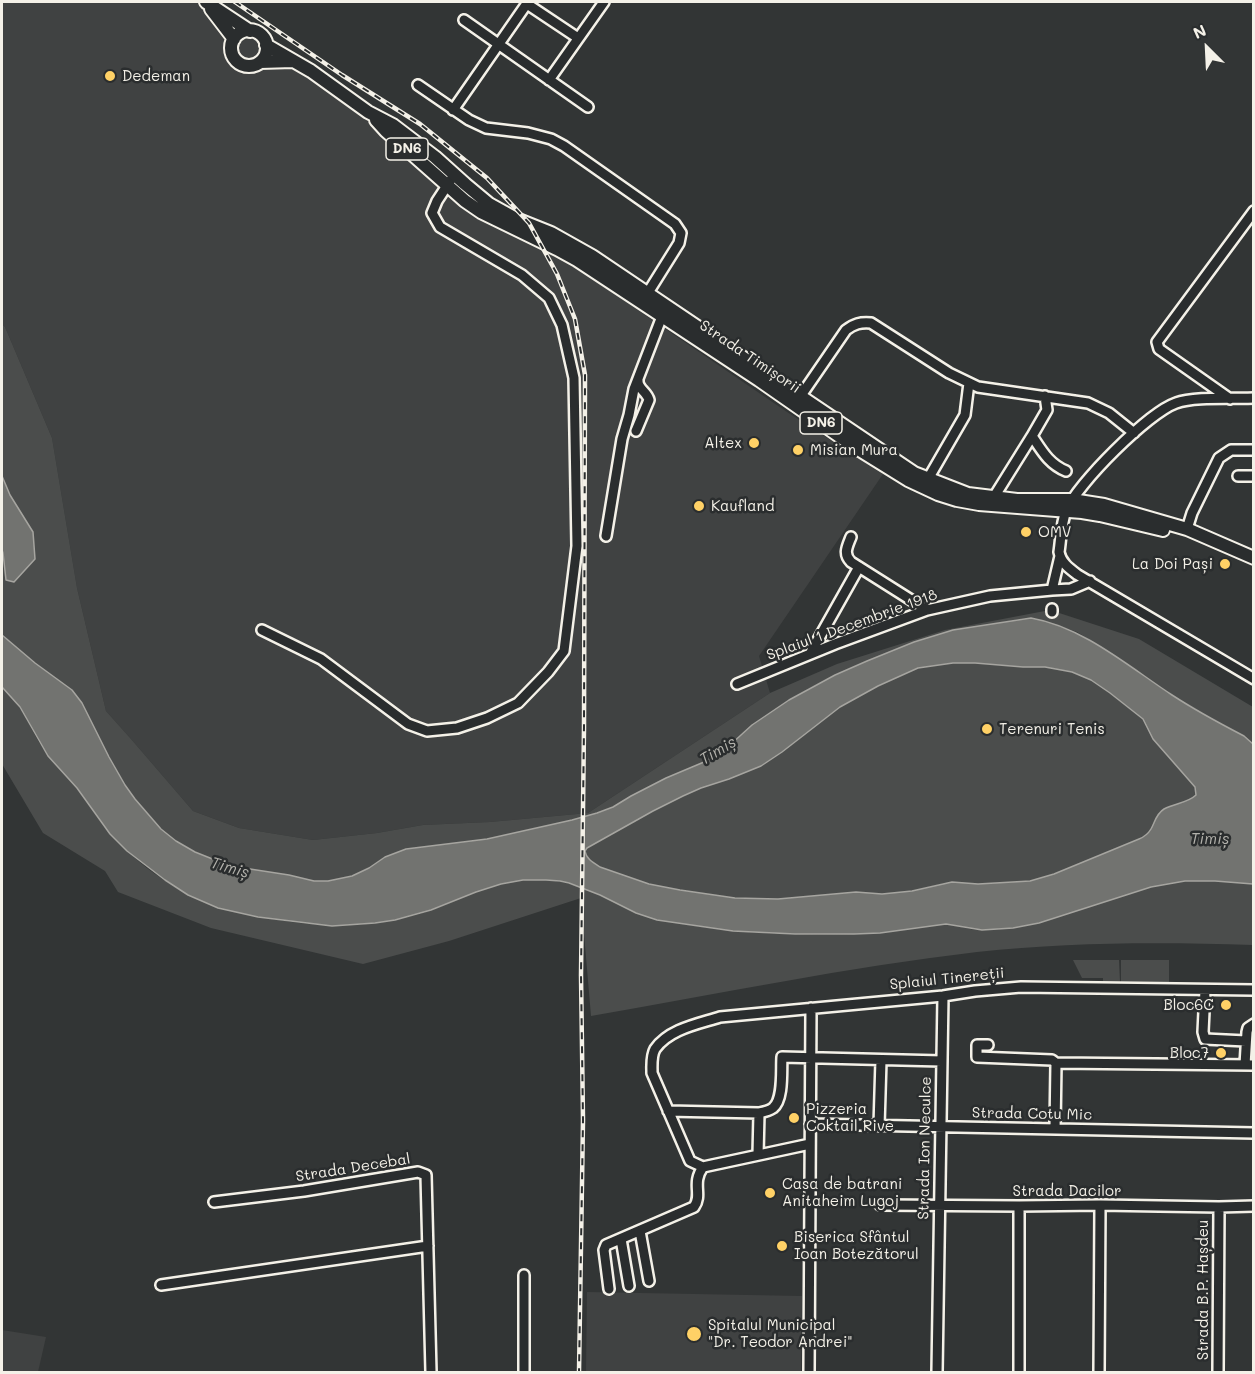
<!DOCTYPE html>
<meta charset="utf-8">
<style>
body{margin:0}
#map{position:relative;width:1255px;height:1374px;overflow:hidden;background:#323535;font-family:Mali,sans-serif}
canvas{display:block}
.frame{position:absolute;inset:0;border:3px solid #f4f1e8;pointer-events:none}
.north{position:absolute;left:1177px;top:18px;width:60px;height:60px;-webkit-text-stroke:4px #2a2d2e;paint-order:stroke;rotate:336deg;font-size:16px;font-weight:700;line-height:24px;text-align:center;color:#f4f1e8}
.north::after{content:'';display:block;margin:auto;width:21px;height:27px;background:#f4f1e8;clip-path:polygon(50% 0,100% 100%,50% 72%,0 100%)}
</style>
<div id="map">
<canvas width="1255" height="1374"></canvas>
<div class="frame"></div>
<div class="north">N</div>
</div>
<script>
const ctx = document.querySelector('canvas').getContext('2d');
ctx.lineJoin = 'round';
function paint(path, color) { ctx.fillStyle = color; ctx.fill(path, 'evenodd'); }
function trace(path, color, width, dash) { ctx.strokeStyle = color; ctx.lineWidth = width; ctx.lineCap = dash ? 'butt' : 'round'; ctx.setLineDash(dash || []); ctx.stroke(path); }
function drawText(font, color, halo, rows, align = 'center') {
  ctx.font = font + ' Mali,sans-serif'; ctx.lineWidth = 5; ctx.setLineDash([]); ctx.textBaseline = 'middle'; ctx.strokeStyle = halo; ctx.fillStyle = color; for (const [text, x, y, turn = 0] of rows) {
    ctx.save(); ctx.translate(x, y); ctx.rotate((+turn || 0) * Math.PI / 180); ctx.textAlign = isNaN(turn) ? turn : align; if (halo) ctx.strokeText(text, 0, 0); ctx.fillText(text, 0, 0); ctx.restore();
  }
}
paint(new Path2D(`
 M2,2H201L280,58L386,131L585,274L787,412L883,474L759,656L770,693L588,813L490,822L423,825L377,833L313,840L239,828L193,811L131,739L106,711L77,588L52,438L5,327L2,324Z
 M587,1292L802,1296L801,1372H586Z
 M2,1330L46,1337L38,1372H2Z`), '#404242');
paint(new Path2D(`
 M2,324L5,327L52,438L77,588L106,711L131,739L193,811L239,828L313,840L377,833L423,825L490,822L588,813L770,693L837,664L945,630L1050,610L1139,639L1253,707V744L1244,736L1173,696L1124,662L1077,632L1038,619L1031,618L1020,619L998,623L914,642L867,661L835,675L808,689L761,719L715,756L704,762L666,778L631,796L613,807L597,813L572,820L487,839L406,849L385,857L369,868L352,876L328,881H314L289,875L237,867L220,862L195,852L177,841L162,829L135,799L125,785L109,757L82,703L71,690L35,663L2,635Z
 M953,663H975L1023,667H1045L1072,672L1091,680L1110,693L1143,719L1153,739L1196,788L1197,795C1188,803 1175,803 1165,809C1157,814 1155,822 1151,829C1148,834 1144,837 1139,839L1054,874L1030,881L978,884L945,883L912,891L882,894L856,892L778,899L736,898L680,890L649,884L600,867C594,863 586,859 585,851L587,848L653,811L683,796L701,788L729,779L761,765L782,752L840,707L878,686L918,668Z
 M2,687C25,707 30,732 48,755C56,766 67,776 75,786C89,802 98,821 112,836C134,860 161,880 189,895C208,905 227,910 248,914C309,928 372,931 432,910C462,899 491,882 524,880C552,878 579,884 604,897C622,906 640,916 661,920C731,934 803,937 874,933C897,931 920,924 943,924C953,924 961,927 970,929C982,931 999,929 1011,928C1032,926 1051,918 1071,912C1108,900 1146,884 1185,881C1206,879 1232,880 1253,884V945C1161,942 1069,942 977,952C847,967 719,994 591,1016L581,898L449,941L363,964L211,928L118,892L105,871L43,833L2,764Z
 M1073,960H1119L1120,982H1103V978H1082Z
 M1121,960H1169V983H1121Z`), '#4b4d4c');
const water = new Path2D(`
 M2,476L10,495L33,532L35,559L14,582L6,580L3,553L2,550Z
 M1031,618C1083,627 1128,666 1172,695C1195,710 1219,723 1244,736L1253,744V884L1215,881H1185L1151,887L1039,923L1013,928L982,930L946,924L880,933L854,934H795L733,931L657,920L636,913L600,895L569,883L560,881L546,880H523L501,884L476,892L431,910L395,920L375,923L332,926L258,917L218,908L188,895L165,880L127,851L110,834L77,788L48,756L20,707L2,687V635L35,663L72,690L82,703L109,757L125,785L135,799L161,829L176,841L195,852L220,862L237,867L289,875L314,881H328L352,876L369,868L385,857L406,849L487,839L572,820L597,813L613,807L631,796L666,778L704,762L715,756L730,745L752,725L789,700L835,675L867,661L914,642L953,630ZM953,663H975L1023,667H1045L1072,672L1091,680L1110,693L1143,719L1153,739L1195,787L1196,795C1188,803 1175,803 1164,809C1156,814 1155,822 1151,829C1148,834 1144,837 1139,839L1054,874L1030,881L978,884L952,882L912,891L882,894L856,892L778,899L735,898L680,890L649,884L600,867C594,863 586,859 585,851L587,848L653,811L683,796L701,788L729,779L761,766L782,752L840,707L878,686L918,668Z`);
paint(water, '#727370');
trace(water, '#a6a5a0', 1.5);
const minor = new Path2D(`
 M527,4L578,38
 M464,20L588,107
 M549,80L604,2
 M418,85L469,120L486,128L528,133L551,139L564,146L675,224L681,233L679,243L644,299
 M453,110L528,2
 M1045,396L1047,410L1032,436C1042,451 1049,464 1066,471
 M800,397L846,330C854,324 860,322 871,323L949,373L978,387L1088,403L1109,413L1134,433
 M1254,398C1233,399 1194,396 1176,403C1148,413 1077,484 1066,511C1061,524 1061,539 1059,552C1061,563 1070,569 1078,575L1254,679
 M1230,399L1159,349L1157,342L1254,211
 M636,431L649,400C647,391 637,389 638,380
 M1238,476H1254
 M928,479L965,415L969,383
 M994,497L1032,436
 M1187,529L1192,513L1219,458L1231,450H1254
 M606,536L622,439L629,415L634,389L664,311
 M851,537C847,547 843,554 851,562L927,610
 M1052,590L1071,589L1090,581
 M1052,612V609
 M262,630L321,659L408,724L427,731L457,728L487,718L518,703L548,672L564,651L577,546L574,378L562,325L549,298L522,275L440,227L432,213L437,201L454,175
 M810,654L859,567
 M737,684L835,644L927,610L990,596L1052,590L1060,556
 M1205,990L1203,1032L1205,1039L1246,1041
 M988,1045H977V1057L1052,1060L1056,1063L1254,1065
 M1245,1065L1247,1032L1248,1028L1254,1024
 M668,1111L759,1113C764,1112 769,1111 773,1108C784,1099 781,1070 782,1057L942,1061
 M810,1124L1254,1133
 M879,1126L881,1060
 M1055,1129L1056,1063
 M810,1144L703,1167L690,1161L652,1073C652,1065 651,1056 655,1049C669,1029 698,1024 720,1017L943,996L975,991L1021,987L1254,990
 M758,1155L759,1113
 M214,1202L304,1191L418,1172L426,1175L431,1372
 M880,1205L1019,1206L1100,1205L1219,1207L1254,1206
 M640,1231L649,1281
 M621,1239L629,1286
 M524,1275V1372
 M161,1285L428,1246
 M609,1289L604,1250L606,1245L694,1207C703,1194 691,1184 703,1167
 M809,1372L811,1008
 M937,1372L943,996
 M1019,1372V1206
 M1099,1372L1100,1205
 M1218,1372L1219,1207`);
const major = new Path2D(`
 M206,2L250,31
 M211,9L234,39
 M231 48a18 18 0 1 1 36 0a18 18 0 1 1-36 0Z
 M266,45L311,71L368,112L393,125L435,157L465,184L489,204L516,219L551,233L592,256L914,473L968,494L1017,500H1072L1104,505L1187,529L1254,558
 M260,62L293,61
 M376,120L386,131L465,201L481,212L557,249L577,260L759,380L858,449L908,480L938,494L957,500L979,504L1082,512L1100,515L1163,530`);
trace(minor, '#f4f1e8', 14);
trace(major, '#f4f1e8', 16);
trace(minor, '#2a2d2e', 9);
trace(major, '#2a2d2e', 12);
const rail = new Path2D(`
 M235,2L342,75L420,124L487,178L529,223L557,274L575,319L585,375L584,727L581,975L583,1120L579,1372`);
trace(rail, '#f4f1e8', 4.5);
trace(rail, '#2a2d2e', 2, [7]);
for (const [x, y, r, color] of [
 [110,76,6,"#ffd166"],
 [754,443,6,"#ffd166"],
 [798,450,6,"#ffd166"],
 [699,506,6,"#ffd166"],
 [1026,532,6,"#ffd166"],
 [1225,564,6,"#ffd166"],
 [987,729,6,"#ffd166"],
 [1226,1005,6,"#ffd166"],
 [1221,1053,6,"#ffd166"],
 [794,1118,6,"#ffd166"],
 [770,1193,6,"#ffd166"],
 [782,1246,6,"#ffd166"],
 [694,1334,8,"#ffd166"]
]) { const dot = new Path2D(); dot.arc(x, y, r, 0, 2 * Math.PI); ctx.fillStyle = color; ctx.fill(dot); trace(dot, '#2a2d2e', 2); }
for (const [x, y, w] of [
 [407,149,42],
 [821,423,42]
]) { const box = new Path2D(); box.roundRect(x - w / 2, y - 11, w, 22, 4.5); ctx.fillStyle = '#2a2d2e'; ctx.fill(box); trace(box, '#f4f1e8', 1.5); }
drawText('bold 14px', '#f4f1e8', null, [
 ["DN6",407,149],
 ["DN6",821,423]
]);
drawText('15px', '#f4f1e8', '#2a2d2e', [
 ["Dedeman",122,76],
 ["Altex",742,443,"right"],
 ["Misian Mura",810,450],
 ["Kaufland",711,506],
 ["OMV",1038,532],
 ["La Doi Pași",1213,564,"right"],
 ["Terenuri Tenis",999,729],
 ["Bloc6C",1214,1005,"right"],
 ["Bloc7",1209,1053,"right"],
 ["Pizzeria",806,1109],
 ["Coktail Rive",806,1126],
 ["Casa de batrani",782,1184],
 ["Anitaheim Lugoj",782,1201],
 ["Biserica Sfântul",794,1237],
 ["Ioan Botezătorul",794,1254],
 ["Spitalul Municipal",708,1325],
 ["\"Dr. Teodor Andrei\"",708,1342]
], 'left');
drawText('15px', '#f4f1e8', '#2a2d2e', [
 ["Strada Timișorii",750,357,34],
 ["Splaiul 1 Decembrie 1918",852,625,-20],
 ["Splaiul Tinereții",947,979,-6],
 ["Strada Cotu Mic",1032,1114,1],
 ["Strada Ion Neculce",925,1148,-89],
 ["Strada Decebal",353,1168,-9],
 ["Strada Dacilor",1067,1191],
 ["Strada B.P. Hașdeu",1203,1290,-90]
]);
drawText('italic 16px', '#b3b2ac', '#2a2d2e', [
 ["Timiș",718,751,-31],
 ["Timiș",1210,839],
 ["Timiș",230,868,16]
]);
</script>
